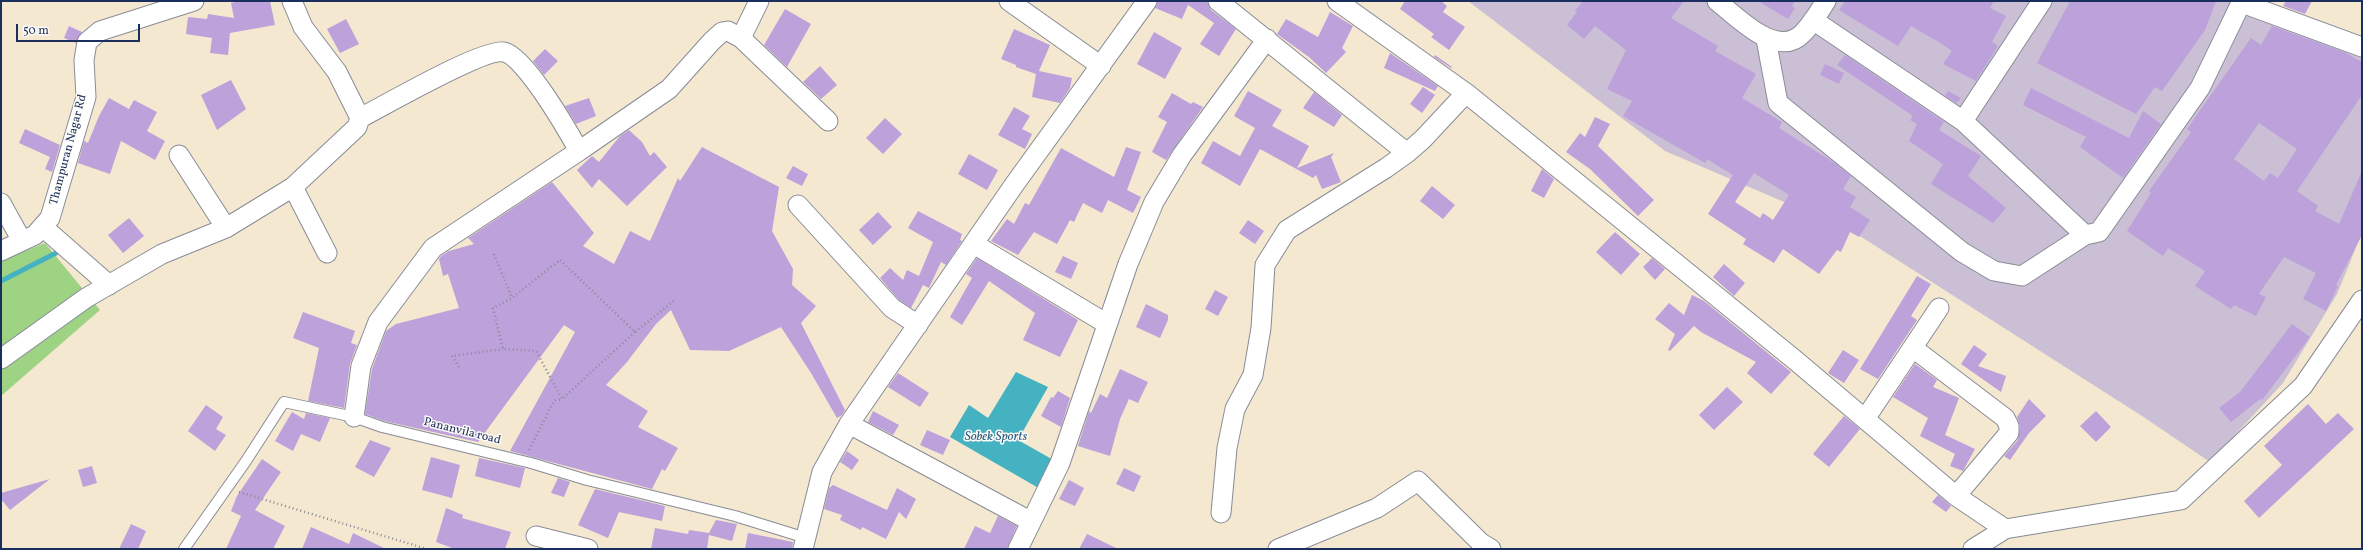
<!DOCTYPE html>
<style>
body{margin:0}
#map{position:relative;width:2363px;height:550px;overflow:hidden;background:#f4e8d0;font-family:Vollkorn,serif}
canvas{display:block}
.frame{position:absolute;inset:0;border:2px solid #1b2f5e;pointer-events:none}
.scale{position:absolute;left:16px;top:24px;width:124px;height:18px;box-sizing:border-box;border:2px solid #1b2f5e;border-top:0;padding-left:5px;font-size:12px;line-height:14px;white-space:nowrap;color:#1b2f5e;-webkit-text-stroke:3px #fdfcf7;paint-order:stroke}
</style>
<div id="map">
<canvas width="2363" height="550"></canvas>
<div class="frame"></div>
<div class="scale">50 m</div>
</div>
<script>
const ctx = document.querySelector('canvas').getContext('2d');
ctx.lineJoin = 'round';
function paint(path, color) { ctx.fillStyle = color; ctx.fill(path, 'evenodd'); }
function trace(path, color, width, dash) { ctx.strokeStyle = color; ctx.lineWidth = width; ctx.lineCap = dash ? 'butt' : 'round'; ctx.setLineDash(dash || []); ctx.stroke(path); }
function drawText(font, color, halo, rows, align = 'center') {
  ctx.font = font + ' Vollkorn,serif'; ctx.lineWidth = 3; ctx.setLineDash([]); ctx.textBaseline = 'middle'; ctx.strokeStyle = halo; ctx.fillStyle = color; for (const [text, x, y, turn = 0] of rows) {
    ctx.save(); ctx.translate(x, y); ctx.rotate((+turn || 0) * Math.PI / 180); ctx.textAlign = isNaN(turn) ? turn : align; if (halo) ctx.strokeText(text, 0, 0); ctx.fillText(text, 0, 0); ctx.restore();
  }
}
paint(new Path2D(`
 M1468,1H2237L2362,52V233L2337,294L2283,383L2210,462L2142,416L1852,231L1665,151Z`), '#cbbfd5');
paint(new Path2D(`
 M45,243L100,310L1,396V261Z`), '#9ed384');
paint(new Path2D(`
 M1016,372L1048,387L1018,440L1057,462L1042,490L950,437L969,405L988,418Z`), '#45b2c1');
trace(new Path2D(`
 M1,281L56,253`), '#45b2c1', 5);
paint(new Path2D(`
 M240,1H270L275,25L230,33L228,55L210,53L212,38L186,34L188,17L207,19L208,14L234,18L231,3Z
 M1158,1H1207L1211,10L1236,29L1219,56L1200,44L1214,23L1188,5L1182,19L1155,8Z
 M1405,1H1441L1447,6L1443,12L1465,27L1449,50L1431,37L1434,34L1400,9Z
 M1583,1H1684L1671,18L1718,46L1715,51L1756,74L1742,98L1782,122L1779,128L1833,162L1851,176L1843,189L1856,197L1850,207L1870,220L1859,237L1850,232L1841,252L1837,250L1819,274L1783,249L1774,263L1743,244L1746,239L1708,214L1733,175L1707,159L1705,163L1623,116L1632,101L1607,89L1626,50L1595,26L1584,39L1567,25L1577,12L1575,11ZM1754,173L1789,195L1773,220L1763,213L1760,218L1735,202Z
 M1758,1H1795L1792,6L1795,8L1788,19Z
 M1845,1H1994L1990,8L2006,16L1992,42L1998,46L1976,81L1943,64L1952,51L1942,44L1911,26L1898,46L1839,10Z
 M2070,1H2216L2205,30L2162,91L2155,87L2136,114L2037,63Z
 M2286,1H2312L2305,14L2283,6Z
 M785,9L811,24L787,67L764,45Z
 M1330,12L1353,26L1342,48L1346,52L1326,73L1309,57L1277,34L1286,19L1318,37Z
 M346,19L359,44L340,53L327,29Z
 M69,26L82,32L76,43L64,38Z
 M2272,26L2344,52L2362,62V95L2297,191L2318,206L2315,211L2339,224L2362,171V235L2336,285L2338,286L2326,311L2303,299L2316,273L2284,257L2259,294L2266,297L2256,316L2234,305L2231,309L2195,286L2205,271L2168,248L2163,256L2127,231L2151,193L2149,191L2191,132L2187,129L2251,38L2261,45ZM2259,123L2297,149L2278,178L2270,173L2264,181L2234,159Z
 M1014,29L1050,45L1039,71L1072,78L1070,88L1060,103L1032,97L1036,74L1016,67V65L1001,59Z
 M1154,32L1182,48L1165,79L1137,64Z
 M545,49L558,61L544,75L533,61Z
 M1390,53L1438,86L1435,91L1384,68Z
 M1435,55L1452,67L1451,68L1434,57Z
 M1845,55L1944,122L1939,130L1981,156L1968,176L2006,208L1993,223L1931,184L1943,164L1909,141L1917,124L1910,120L1913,116L1837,65Z
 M1825,64L1844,73L1839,84L1820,75Z
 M820,66L837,85L821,99L803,82Z
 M231,80L246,109L217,130L201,95Z
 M1423,87L1435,95L1422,113L1410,104Z
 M2031,88L2129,138L2143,111L2161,124L2123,178L2080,147L2086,137L2023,105Z
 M1248,91L1282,110L1272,126L1309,146L1297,168L1334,153L1331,157L1341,182L1322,189L1316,175L1313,178L1260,149L1240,186L1201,163L1213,141L1240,156L1255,128L1234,116Z
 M1948,91L1961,98L1957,103L1945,96Z
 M1314,92L1342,115L1334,127L1303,108Z
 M1172,93L1191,104L1193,102L1203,107L1166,160L1152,152L1167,122L1158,117Z
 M109,98L129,109L134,100L157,112L147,131L165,141L155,160L121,141L110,174L78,163L84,141L88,143L99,116Z
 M589,98L596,116L576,124L565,106Z
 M1014,107L1030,116L1022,129L1032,134L1025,149L998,135Z
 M1595,117L1610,124L1598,146L1654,200L1638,216L1590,169L1566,152L1580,133L1585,137Z
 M885,118L902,134L883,154L866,138Z
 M25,129L60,145L52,172L45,169L50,157L19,143Z
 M629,130L642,142L650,156L654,152L667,167L627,206L599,179L592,188L577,170L592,156L599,162L620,136Z
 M702,147L779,187L772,231L793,269L792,285L816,306L801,323L845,410L842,415L837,418L811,373L781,327L729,351L690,350L671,310L656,324L627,362L606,385L648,411L638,427L678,448L665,471L662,469L652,489L510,451L575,332L564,325L478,442L384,421L365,414L372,369L386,331L396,324L459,308L448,274L443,276L439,259L441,256L449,251L474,244L468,238L552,182L594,233L583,246L614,264L630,231L650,241L678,178L680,181Z
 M1126,147L1141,152L1127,190L1141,197L1133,213L1108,200L1102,213L1083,203L1074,222L1070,220L1057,244L1034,232L1018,255L991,241L1007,219L1014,224L1025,203L1029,205L1061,148L1114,177Z
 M969,154L998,170L987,190L958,174Z
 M793,166L808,174L802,186L786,178Z
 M1542,169L1554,179L1544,198L1531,191Z
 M1432,186L1455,205L1443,219L1420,201Z
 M918,211L962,234L960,240L962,241L946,265L941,262L929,288L923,285L911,308L899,300L880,278L890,268L903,280L907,270L919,276L933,242L908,228Z
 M878,212L892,227L873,245L859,230Z
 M129,218L144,236L123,253L108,235Z
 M1248,220L1264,231L1255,244L1239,233Z
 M1615,232L1640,254L1621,275L1596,252Z
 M1063,256L1078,263L1071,279L1055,272Z
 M977,258L1078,320L1060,357L1023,340L1035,313L989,281L962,325L950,317L972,278L966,274Z
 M1652,258L1665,269L1655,280L1643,267Z
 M1724,264L1745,283L1734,296L1713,277Z
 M1917,276L1931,284L1911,316L1917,320L1878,379L1860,369Z
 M1215,290L1228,297L1218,316L1205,309Z
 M1692,295L1704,301L1791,372L1771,394L1747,373L1756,362L1701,332L1694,326L1670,351L1668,350L1675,334L1655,319L1669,303L1684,315Z
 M1146,304L1168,315V320L1160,338L1136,327Z
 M303,312L355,331L351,343L357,345L350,364L344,408L308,401L319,348L293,338Z
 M2292,324L2310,337L2262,400L2260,399L2231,422L2219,408L2240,392Z
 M1974,345L1987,354L1978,366L2006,376L2001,392L1961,364Z
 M1843,350L1859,360L1844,383L1828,373Z
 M1915,364L1937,380L1933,387L1959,398L1945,435L1975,449L1963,471L1950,466L1955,454L1920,436L1928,418L1893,397Z
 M1120,369L1148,382L1138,403L1129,399L1120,419L1110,456L1078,446L1089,411L1091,413L1100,394L1107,398Z
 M898,373L929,393L920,407L888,387Z
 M1727,387L1743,402L1714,430L1699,415Z
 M1058,391L1070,398L1061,427L1041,416L1051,397L1053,398Z
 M2029,399L2046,416L2029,433L2010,460L2004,456L2018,440L2020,426L2017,417Z
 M2308,404L2326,424L2338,413L2354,429L2259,518L2244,501L2282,465L2264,446Z
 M206,405L223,417L216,429L226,435L215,451L188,431Z
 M873,411L899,425L893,435L868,422Z
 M2096,411L2111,427L2096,442L2080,426Z
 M292,412L304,419L306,413L330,418L320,442L301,434L293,451L275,441Z
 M1844,416L1860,429L1829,467L1813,454Z
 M927,430L950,440L943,455L920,445Z
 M370,440L391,448L374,477L355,467Z
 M847,451L859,460L852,470L840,462Z
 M431,457L460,465L452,498L422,490Z
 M479,458L525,468L520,488L475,476Z
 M262,459L281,472L255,510L285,526L273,549H226L241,516L231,511L237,496Z
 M92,466L97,483L83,487L78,470Z
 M1124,468L1141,476L1134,492L1116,484Z
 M558,478L570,482L564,497L551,493Z
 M50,479L10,510L1,499V493Z
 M1069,480L1084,488L1075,506L1059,499Z
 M833,485L887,510L897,488L916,499L906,519L899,512L886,539L862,527L861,530L840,520L842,515L824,509L829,488Z
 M595,489L665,506L662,521L619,512L608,538L578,525Z
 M1938,495L1951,506L1946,512L1932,502Z
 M446,508L463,515L462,518L511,532L505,549H455L436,542Z
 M998,516L1017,526L1007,549H964L975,526L990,533Z
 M716,520L737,524L732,541L709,535L707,549H651L655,528L688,534L689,530L709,533Z
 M131,524L146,531L138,549H119Z
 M311,527L349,544L353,533L386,549H302Z
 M748,533L793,542L792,549H745Z
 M1087,534L1118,549H1079Z`), '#bda1da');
const lane = new Path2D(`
 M184,549L246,461L284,402L354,417L382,427L531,463L587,480L735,516L806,538`);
const street = new Path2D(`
 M1009,1L1101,66
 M1218,1L1407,153L1423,139L1466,93
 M1337,1L1466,93L1795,360L1956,496L2005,529L2181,500L2303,386L2362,300
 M1717,1C1737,17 1778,60 1803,33C1812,24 1819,12 1826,1
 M2242,3L2362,47
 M1813,20L1963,121L2085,235L2099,232L2200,88L2242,1
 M741,38L759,1
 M1766,39L1778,103L1962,252L1994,271L2022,276L2085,235
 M360,118C384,106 483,48 504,52C525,56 568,131 579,151L669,89L712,41L722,32L728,31L741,38L828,121
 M1963,121L2042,1
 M179,155L226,228
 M293,187L327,253
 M1,203L22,241
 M798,205L892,308L918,325
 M44,228L109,285
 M974,244L1107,324
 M1,251L35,235L50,218L86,97L84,60L87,42L100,31L194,1
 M1913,348L2005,418L2009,426V433L1956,496
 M1,359L86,298L162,254L226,228L293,187L357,127L360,118L337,72L303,27L292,1
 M354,417L361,366L378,322L433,248L579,151
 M1865,419L1939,308
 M849,424L1030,521
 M1221,513L1227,448L1235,409L1253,375L1261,328L1265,265L1287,230L1386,168L1407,153
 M536,536L588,549
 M803,549L822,472L849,424L1014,185L1147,1
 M1018,549L1060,463L1128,264L1154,202L1182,155L1267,39
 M1278,549L1377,508L1418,481L1481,543L1491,549
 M1973,549L2005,529`);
trace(lane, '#888c97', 12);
trace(street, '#888c97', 21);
trace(new Path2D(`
 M494,254L512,298
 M635,332L562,399L536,351L503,349L493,308L512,298L560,260L635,332L675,300
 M459,367L452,356L503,349
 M529,450L554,401L562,399
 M239,492L427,549`), '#888c97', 2.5, [1, 3]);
trace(lane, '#fff', 10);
trace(street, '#fff', 19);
drawText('12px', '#1b2f5e', '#fdfcf7', [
 ["Thampuran Nagar Rd",69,150,-75],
 ["Pananvila road",462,432,14]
]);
drawText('italic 13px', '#2a5d81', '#fdfcf7', [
 ["Sobek Sports",996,438]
]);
</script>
